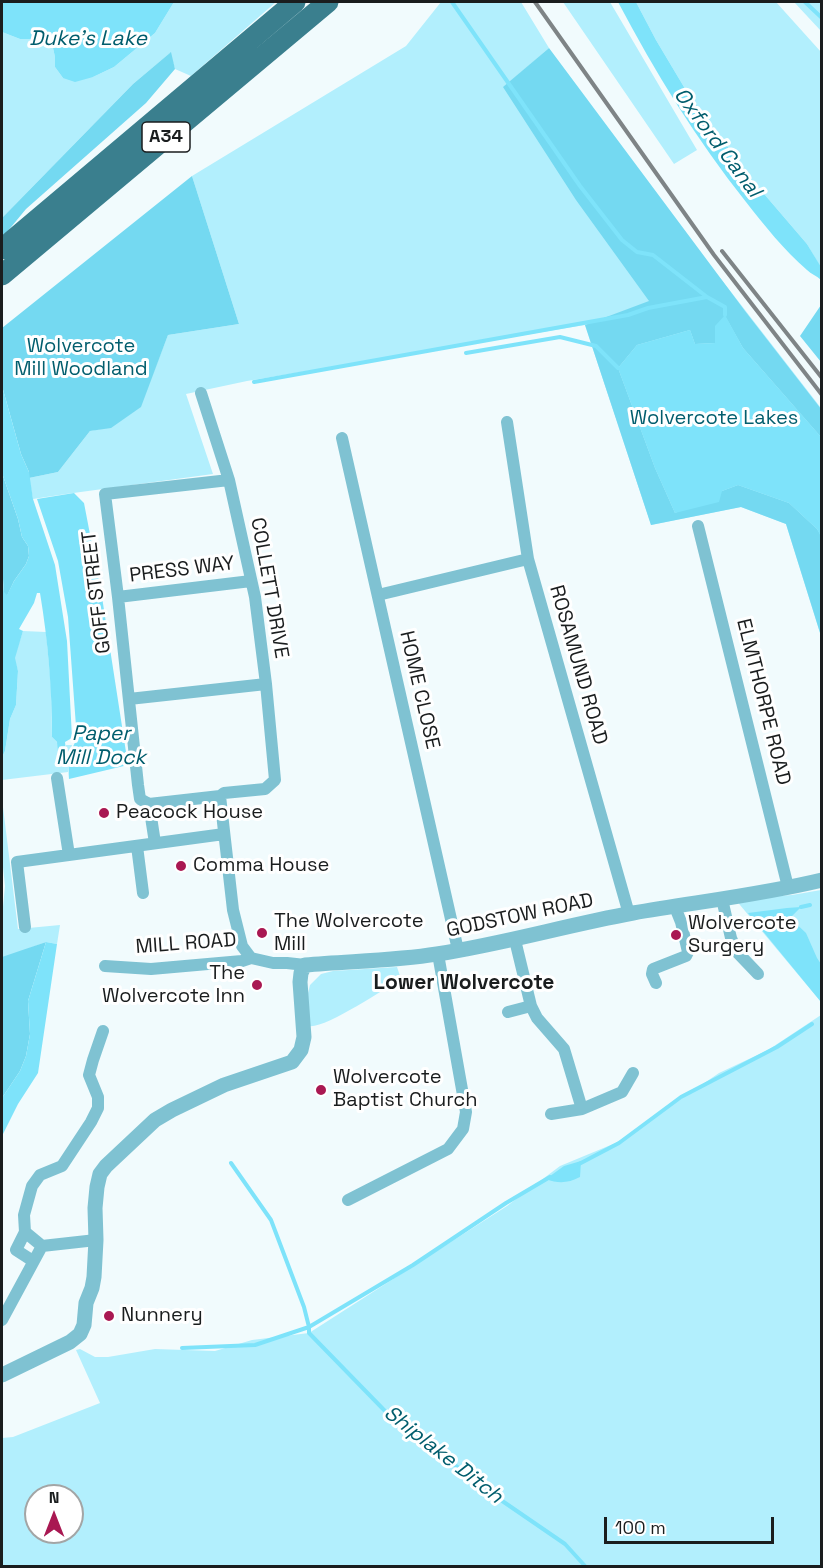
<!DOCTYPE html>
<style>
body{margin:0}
#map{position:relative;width:823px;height:1568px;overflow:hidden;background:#f1fbfd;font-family:"Space Grotesk",sans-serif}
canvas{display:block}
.frame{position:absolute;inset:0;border:3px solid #1a1d1e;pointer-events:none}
.north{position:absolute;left:24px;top:1484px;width:60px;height:60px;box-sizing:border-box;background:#fff;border:2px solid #a3a5a5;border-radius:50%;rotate:0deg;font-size:16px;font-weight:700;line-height:24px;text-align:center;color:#1a1d1e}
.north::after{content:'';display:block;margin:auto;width:21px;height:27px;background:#a91852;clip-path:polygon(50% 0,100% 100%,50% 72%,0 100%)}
.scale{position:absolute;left:604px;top:1517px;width:170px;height:27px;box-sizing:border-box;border:3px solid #1a1d1e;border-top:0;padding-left:8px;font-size:18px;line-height:21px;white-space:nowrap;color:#1a1d1e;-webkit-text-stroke:4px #fff;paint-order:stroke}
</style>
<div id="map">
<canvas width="823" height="1568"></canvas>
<div class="frame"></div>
<div class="north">N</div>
<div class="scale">100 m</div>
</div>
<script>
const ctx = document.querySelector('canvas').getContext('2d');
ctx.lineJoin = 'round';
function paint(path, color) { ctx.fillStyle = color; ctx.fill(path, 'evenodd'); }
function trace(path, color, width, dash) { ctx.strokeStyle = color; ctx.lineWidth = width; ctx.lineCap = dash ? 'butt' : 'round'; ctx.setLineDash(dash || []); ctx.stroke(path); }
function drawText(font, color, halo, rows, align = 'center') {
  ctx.font = font + ' "Space Grotesk",sans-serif'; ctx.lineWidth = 6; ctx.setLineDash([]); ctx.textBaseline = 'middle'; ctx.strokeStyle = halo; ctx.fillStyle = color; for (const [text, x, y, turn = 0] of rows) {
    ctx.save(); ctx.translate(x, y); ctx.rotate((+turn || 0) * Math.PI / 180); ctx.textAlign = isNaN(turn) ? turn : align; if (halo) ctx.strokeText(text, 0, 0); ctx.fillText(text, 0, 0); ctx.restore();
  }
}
paint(new Path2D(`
 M174,2H276L191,76L175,69L170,53L133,84L2,218V32L20,39H31L44,41L53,48L55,57V67L63,78L93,77L114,67L155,33Z
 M441,2H521L549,48L504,87L721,279L821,408V636L786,524L741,507L651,525L585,325L247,381L186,394L213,474L66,494L33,499L29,478L58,472L90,431L111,427L140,407L168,335L239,324L192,176L406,46Z
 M563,2H610L697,150L674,164Z
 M636,2H776L821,52V268L807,244L753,181L687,92L656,40Z
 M794,2H821V31Z
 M23,631L46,632L51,685L52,737L65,751L66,745H72L68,772L2,780V757L5,751L10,719L16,705L18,671L14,658Z
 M2,799L18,929L60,925L57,944L46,942L3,958L2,957V917L5,886L2,858Z
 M821,890V1002L735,899L792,895Z
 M397,967L401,979C384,989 325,1029 309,1026L307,997L310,985L321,974L333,971Z
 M821,1015V1566H2V1438L13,1437L100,1403L76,1350L80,1349L95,1357H108L155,1349L215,1351L252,1340L309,1333L507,1206L560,1166L618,1142L719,1073L768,1050ZM36,1496H72V1532H36Z`), '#b2effd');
paint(new Path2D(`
 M549,48L745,311L821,409V437L743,348L725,316L715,343L695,344L690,330L637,345L618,368L655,468L675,513L722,491L738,485L789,503L817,529L822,537L821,636L786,524L741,507L651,525L585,325L649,301L576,200L503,87Z
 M171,52L175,69L146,103L26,209L7,232L2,235V218L133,84Z
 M192,176L239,324L168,335L141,407L111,428L90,431L58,472L29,478V472L21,454L2,386V328Z
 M821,305V362L800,336Z
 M2,473L18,519L22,537L28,546L29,556L26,564L14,581L7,596L4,593L3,579L2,574Z
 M46,942L28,1001L30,1034L26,1056L20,1071L2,1098V957Z`), '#74d9f1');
paint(new Path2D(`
 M2,2H174L155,33L114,67L93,77L75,82L63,78L55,67V57L53,48L44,41L31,39H20L2,32Z
 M618,2H636L656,40L687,92L753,181L807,244L821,267V280C817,276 811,274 807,270C784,250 764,225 746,202C696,139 655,72 618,2Z
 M725,315L743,348L821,437V537L817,529L789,503L738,485L722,491L719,502L675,513L655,468L618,368L637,345L690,330L695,344L715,343V326Z
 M2,386L21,454L29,472L33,499L55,565L67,641L72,738L65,742L66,751H58L57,742L52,737C52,689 48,641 40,593H37L34,603L19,629L23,631L15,658L18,671L16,705L10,719L5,751L2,757V574L3,579L4,592L7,595L14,581L26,564L29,556L28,546L22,537L18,519L2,473Z
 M74,493L84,503L102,597L128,765L69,779C68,767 69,749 77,740L68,617L58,561L37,499Z
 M801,907L790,918L806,933L817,958L821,964V1002L748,913L787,908Z
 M46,942L57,944L38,1073L18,1104L2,1136V1098L20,1071L26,1056L30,1034L28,1001Z
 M581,1161L580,1177C568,1183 559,1184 546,1179L564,1166Z`), '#7ee3fa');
trace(new Path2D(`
 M452,2L580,186L622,240L637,252L653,255L707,297
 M805,2L822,18
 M466,353L560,337L596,346L618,368
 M254,382L628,315L648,308L707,297L725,307V315
 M801,907L810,905
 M231,1163L271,1220L304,1307L309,1327V1333L385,1411L495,1496L565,1544L585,1566
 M579,1164L619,1143L681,1097L777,1047L812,1024
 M182,1348L255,1345L309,1327L413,1265L506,1203L550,1177`), '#7ee3fa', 4);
trace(new Path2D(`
 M507,422L528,559L629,914
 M342,438L458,950
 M698,526L788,887
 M378,595L528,559
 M118,597L251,581
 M129,699L266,684
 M57,778L69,855
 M220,796L233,910L242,946L251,958
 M149,804L220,796L224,793L265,789L275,780L266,684L255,597L229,480L201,393
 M149,804L140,799L138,785L118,597L105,494L229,480
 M149,804L155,843
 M137,846L143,893
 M722,899L731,938L737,952L758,974
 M25,927L17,862L224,834
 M515,940L531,1006L537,1018L564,1049L582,1109L622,1092L633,1073
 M105,966L151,969L242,961L251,958L273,963H287L305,965
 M656,983L652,974L653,969L686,956L688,952L681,922L675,907
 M508,1012L531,1006
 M551,1114L582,1109
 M348,1200L448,1149L463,1129L466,1112L438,954
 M25,1232L16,1250L33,1261
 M96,1240L42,1246L25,1232L24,1215L32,1186L40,1175L62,1166L91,1122L98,1108V1097L89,1075L93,1060L103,1031
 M2,1320L42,1246`), '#7fc2d2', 12);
trace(new Path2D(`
 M2,1375L70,1342L80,1334L84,1325L86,1303L92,1288L94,1277L96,1240L95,1208L97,1187L100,1174L106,1166L155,1120L172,1110L224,1085L292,1062L301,1050L304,1037L300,982L301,973L305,965C349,961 393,961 437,954C503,944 567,925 633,913C696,902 760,895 822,880`), '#7fc2d2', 15);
trace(new Path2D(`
 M2,249L295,2
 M2,275L328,2`), '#3a7f8e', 21);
trace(new Path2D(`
 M535,2L714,255L822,395
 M722,251L822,378`), '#7e8486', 4);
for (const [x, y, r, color] of [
 [104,813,6,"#a91852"],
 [181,866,6,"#a91852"],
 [262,933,6,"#a91852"],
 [676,935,6,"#a91852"],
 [257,985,6,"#a91852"],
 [321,1090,6,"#a91852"],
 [109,1316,6,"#a91852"]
]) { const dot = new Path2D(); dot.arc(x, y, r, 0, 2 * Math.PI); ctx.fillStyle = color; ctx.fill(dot); trace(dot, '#fff', 2); }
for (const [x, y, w] of [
 [166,137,48]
]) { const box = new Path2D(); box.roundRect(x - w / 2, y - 15, w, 30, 4.5); ctx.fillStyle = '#fff'; ctx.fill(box); trace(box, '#1a1d1e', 1.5); }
drawText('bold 18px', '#1a1d1e', null, [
 ["A34",166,137]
]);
drawText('20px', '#025e6e', '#fff', [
 ["Wolvercote",81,347],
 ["Mill Woodland",81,370],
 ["Wolvercote Lakes",714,419]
]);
drawText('20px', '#1a1d1e', '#fff', [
 ["PRESS WAY",182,570,-7],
 ["COLLETT DRIVE",269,588,80],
 ["GOFF STREET",97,592,-97],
 ["ROSAMUND ROAD",578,665,74],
 ["HOME CLOSE",419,690,77],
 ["ELMTHORPE ROAD",763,702,76],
 ["GODSTOW ROAD",520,916,-12],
 ["MILL ROAD",186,944,-4]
]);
drawText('20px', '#1a1d1e', '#fff', [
 ["Peacock House",116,813],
 ["Comma House",193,866],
 ["The Wolvercote",274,922],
 ["Mill",274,945],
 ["Wolvercote",688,924],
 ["Surgery",688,947],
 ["The",245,974,"right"],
 ["Wolvercote Inn",245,997,"right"],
 ["Wolvercote",333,1078],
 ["Baptist Church",333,1101],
 ["Nunnery",121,1316]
], 'left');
drawText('italic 21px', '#005d6d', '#fff', [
 ["Duke's Lake",88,39],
 ["Oxford Canal",717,143,53],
 ["Paper",101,734],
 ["Mill Dock",101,758],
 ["Shiplake Ditch",443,1455,38]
]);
drawText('bold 21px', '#1a1d1e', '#fff', [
 ["Lower Wolvercote",464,983]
]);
</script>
